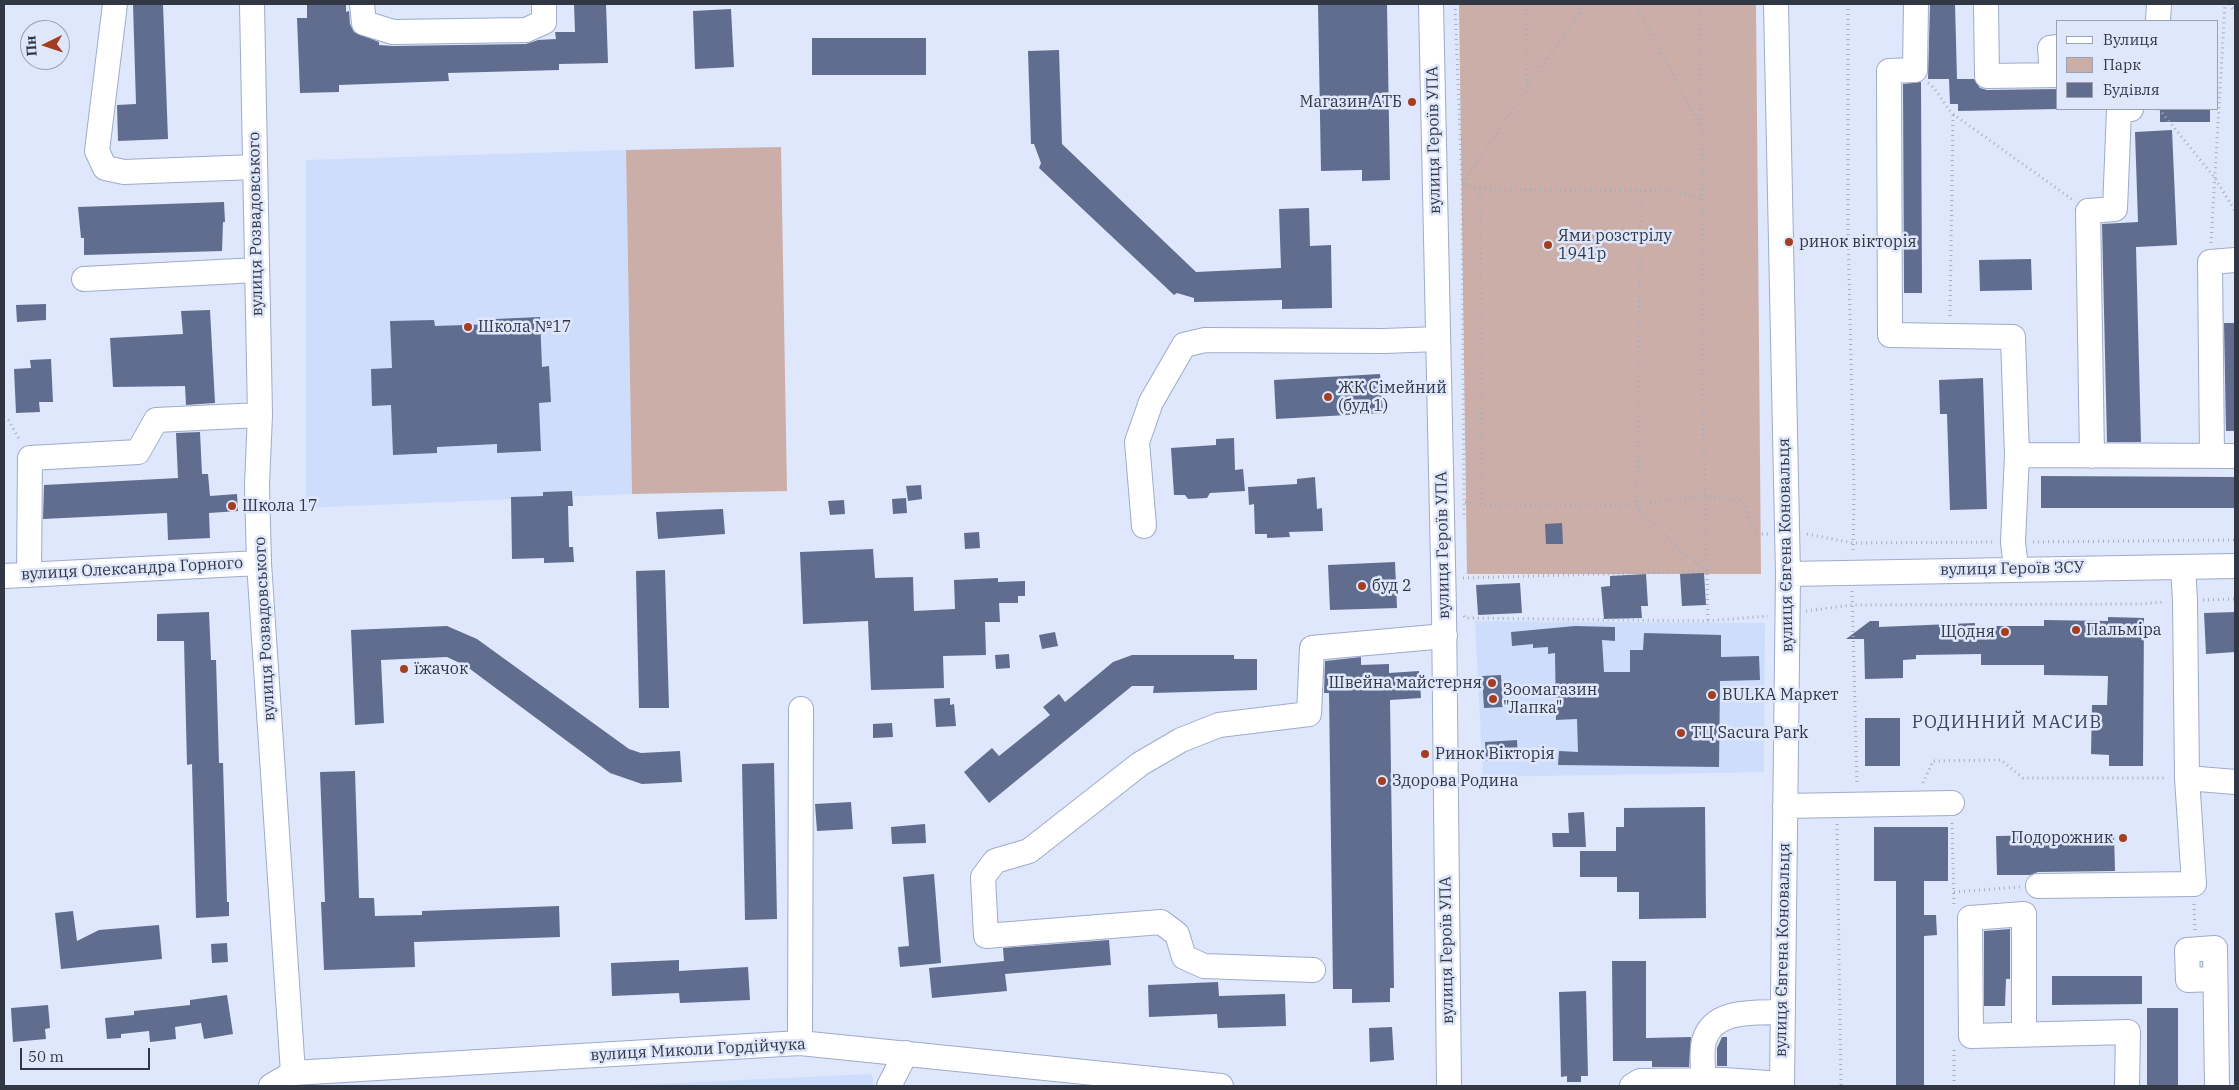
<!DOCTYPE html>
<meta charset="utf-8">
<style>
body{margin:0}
#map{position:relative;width:2239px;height:1090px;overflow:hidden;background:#dee7fb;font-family:"IBM Plex Serif",serif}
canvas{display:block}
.frame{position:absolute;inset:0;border:5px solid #323744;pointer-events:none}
.legend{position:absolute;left:2056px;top:20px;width:162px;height:90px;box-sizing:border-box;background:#dee7fb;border:1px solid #99a1b2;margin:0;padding:6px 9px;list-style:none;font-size:15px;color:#323744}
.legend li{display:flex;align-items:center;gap:10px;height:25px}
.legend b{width:25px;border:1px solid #99a1b2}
.north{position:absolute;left:20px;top:20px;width:50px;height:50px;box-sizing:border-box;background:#dee7fb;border:1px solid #99a1b2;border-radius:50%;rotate:266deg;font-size:14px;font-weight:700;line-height:20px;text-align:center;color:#323744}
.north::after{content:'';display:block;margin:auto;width:18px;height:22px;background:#a53d21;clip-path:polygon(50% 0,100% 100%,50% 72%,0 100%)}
.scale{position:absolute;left:20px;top:1048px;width:130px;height:22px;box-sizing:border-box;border:2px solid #323744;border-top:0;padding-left:6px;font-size:15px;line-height:18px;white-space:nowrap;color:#323744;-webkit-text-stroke:4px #dee7fb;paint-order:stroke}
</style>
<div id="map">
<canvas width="2239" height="1090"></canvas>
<div class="frame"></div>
<ul class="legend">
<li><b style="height:6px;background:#fff"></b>Вулиця</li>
<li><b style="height:14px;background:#caaea7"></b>Парк</li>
<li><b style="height:14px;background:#606d8e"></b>Будівля</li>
</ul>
<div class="north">Пн</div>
<div class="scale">50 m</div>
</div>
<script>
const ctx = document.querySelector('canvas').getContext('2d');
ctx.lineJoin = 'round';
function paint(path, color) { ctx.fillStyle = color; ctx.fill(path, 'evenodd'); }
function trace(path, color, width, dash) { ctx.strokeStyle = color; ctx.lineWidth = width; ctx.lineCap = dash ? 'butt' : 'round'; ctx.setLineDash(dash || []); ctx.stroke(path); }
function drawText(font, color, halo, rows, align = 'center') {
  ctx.font = font + ' "IBM Plex Serif",serif'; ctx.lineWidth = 5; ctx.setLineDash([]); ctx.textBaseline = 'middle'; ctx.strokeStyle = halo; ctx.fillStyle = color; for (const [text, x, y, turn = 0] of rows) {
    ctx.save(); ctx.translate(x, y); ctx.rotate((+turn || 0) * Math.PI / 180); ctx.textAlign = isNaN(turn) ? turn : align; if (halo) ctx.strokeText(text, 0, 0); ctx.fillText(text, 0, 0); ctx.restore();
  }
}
paint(new Path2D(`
 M626,150L632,494L306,508V160Z
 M1475,621L1765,623L1764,772L1483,777Z
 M870,1074L873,1077V1086H614Z`), '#cfddfd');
paint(new Path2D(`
 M1459,4H1756L1761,574H1467Z
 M781,147L787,491L632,494L626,150Z`), '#caaea7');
paint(new Path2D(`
 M133,4H163L168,139L118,141L117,105L136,104Z
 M307,4H346V12L349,11L350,24L354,32L379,42V45L393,46L526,44L538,40L556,39L555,32H575L574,4H606L608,63L559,64V70L448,73L449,81L339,85V92L300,93L297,18H307Z
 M1318,4H1387L1390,180L1362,181V170L1321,171Z
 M1930,4H1955L1957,79H1928Z
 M731,9L734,67L695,69L693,11Z
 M812,38H926V75H812Z
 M1059,50L1062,144L1196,272L1281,268L1279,209L1309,208L1310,246L1331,245L1332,308L1282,309V300L1194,302V298L1177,293L1174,295L1039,168L1041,163L1034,144H1031L1028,51Z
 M1949,79H1974L1980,88L1987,90L2058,89V109L1958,111V104H1950Z
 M1921,82L1922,293H1904L1903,84Z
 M2160,109H2210V122H2160Z
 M2172,130L2177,245L2136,247L2141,442H2107L2102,224L2138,222L2135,132Z
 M224,202L225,222H223L222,251L84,255V238H81L78,207Z
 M2031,259L2032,290L1980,291L1979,260Z
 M46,304V320L17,322L16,305Z
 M210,310L215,403L186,405L185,386L113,387L110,338L183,334L181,311Z
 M540,317L542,367L549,366L551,402L539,403L541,451L497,453V444L437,447V453L393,455L391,405L372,406L371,369L392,368L390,321L434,320L435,326L495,324V319Z
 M2224,323H2235V431H2226Z
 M51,359L53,402H39L40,412L16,413L14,369L31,368L30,360Z
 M1380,374L1383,413L1276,419L1274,380Z
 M1983,378L1987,509L1950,510L1947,414H1940L1939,380Z
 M200,432L202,474H208L210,496L237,494L238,511L209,513L210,538L168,540L167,513L43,519L44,485L178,478L176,433Z
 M1234,438L1235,470L1243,469L1245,491L1210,493L1207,498L1188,499L1185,495H1174L1171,448L1216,445V439Z
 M2041,476L2235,477V508H2041Z
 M1315,477L1317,509L1322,508L1323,531L1289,532L1290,537L1267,538V534H1255L1254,504L1249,505L1248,487L1297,484V479Z
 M921,485L922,499L908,501L906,486Z
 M572,491L573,506H568L569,547H573L574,562L544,563V558L512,559L511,497L543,496V492Z
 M906,498L907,513L893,514L892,499Z
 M844,500L845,514L830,515L828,501Z
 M723,509L725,534L658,539L656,512Z
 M1562,523L1563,544H1546L1545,524Z
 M979,532L980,548L965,549L964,533Z
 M873,549L875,578L913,577L914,611L955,609L954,580L998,578V582L1025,581V596H1018V603H999L1000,622H985L986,655L943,656L944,688L871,690L868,621L803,624L800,552Z
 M1395,562L1397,608L1330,610L1328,565Z
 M665,570L669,708H639L636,571Z
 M1704,573L1706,605L1682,606L1680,574Z
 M1646,574L1648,606H1641L1642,618L1604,619L1601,587L1610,586V576Z
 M1520,583L1522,613L1478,615L1476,585Z
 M209,612L211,660H216L219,763H223L227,902H229V916L196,918L192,764L187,765L184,641H157V614Z
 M2235,612V652L2206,654L2204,613Z
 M2108,617L2144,618L2143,766H2109V755L2091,754L2092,705H2107L2108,676L2044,675V665H1981V654L1916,655V659L1903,660V678L1865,679L1864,639H1846L1870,621H1879V627L1975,623V626H2044V620L2108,621Z
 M447,626L477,639L629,749L641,753L680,751L682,782L642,784L610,773L466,666L447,657L381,660L384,723L355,725L351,630Z
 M1575,626L1615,627V641L1602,640L1604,672H1630V650H1643L1644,633L1721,635V657L1759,656L1760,680L1720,681L1719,767L1558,765L1559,751L1578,752L1577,719L1556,720L1555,653L1548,654V647L1533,648V644L1512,646L1511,632Z
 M1055,632L1058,646L1042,649L1039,635Z
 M1009,654L1010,668L996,669L995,655Z
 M1132,655H1234V659H1257V690L1153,693L1154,686H1132L989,803L964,772L992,748L999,756L1050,715L1043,707L1059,694L1065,702L1113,662Z
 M1361,657V665L1389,664V673L1419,671L1421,698L1390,700L1394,988H1390V1002L1352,1003V989H1333L1329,693H1324L1325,661Z
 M1501,675L1503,707L1484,708L1482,676Z
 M950,698V705L954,704L956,726L936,727L934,699Z
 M1865,718H1900V766H1865Z
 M892,723L893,737L873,738V724Z
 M1517,740L1518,760L1486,761L1485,742Z
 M774,763L777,919L745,920L742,764Z
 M355,771L359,898H374L375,916L422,915V911L559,906L560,937L414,942L415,967L324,970L321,902H325L320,772Z
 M851,802L853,829L817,831L815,804Z
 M1705,807L1706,918L1639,919V892H1617V877H1580V851H1616V827H1624V808Z
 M1584,812L1586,847H1553L1552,833H1569L1568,813Z
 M925,824L926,843L892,844L891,827Z
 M1874,827H1948V881H1924V915H1936L1937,935L1924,936V1086H1896V881H1874Z
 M2114,834L2115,871L2038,872L2030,875H1997L1996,836Z
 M934,874L941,963L900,967L898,947L909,946L903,877Z
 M73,911L77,941L99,930L159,925L162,959L61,969L55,913Z
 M2010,929V979H2006L2005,1006H1984V931Z
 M1109,940L1111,965L1005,974L1007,991L932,998L929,968L1004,961L1003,948Z
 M227,943L228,962L212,963L211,944Z
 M679,960V971L748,967L750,1000L680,1003L679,993L612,996L611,963Z
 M1612,961H1646V1038L1691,1037L1689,1067H1652V1061H1613Z
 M2052,976H2142V1004L2052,1005Z
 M1218,982L1219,996L1285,994L1286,1026L1218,1028L1217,1014L1149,1017L1148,985Z
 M1586,991L1588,1076H1581V1082H1567V1076L1561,1077L1559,992Z
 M227,995L233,1034L204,1039L201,1023L175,1027L176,1039L150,1042L149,1031L121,1034V1038L107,1039L105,1018L134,1015V1011L190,1005V1000Z
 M48,1005L50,1028L45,1029L46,1039L13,1042L11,1008Z
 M2147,1008H2178V1086H2147Z
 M1392,1027L1394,1060L1370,1062L1369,1028Z
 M1722,1037H1727V1066H1717V1048Z`), '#606d8e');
const minor = new Path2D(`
 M115,4L97,151L105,168L124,172L255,167
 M252,4L260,415L257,485L259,563L293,1073
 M362,4L364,23L393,32L526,30L544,22V4
 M1431,4L1444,610L1449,1086
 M1776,4L1788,574L1782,1086
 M1916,4L1915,70L1889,71L1890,335L2013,337L2017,455
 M1986,4L1987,76L2058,75
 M2158,21L2159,4
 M2052,75L2050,48L2058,47
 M84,279L257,270
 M2092,456L2088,211L2115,209L2119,110L2131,109
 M2212,456L2210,262L2235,260
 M1144,526L1137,442L1151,402L1184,345L1205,340L1384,341L1438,339
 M2016,568L2013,542L2017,455L2235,456
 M1788,574L2235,566
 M29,575L30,458L138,452L156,420L260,415
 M4,576L259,563
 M2187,778L2235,782
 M1785,806L1952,803
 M2038,886L2194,884L2187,778L2185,600L2183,567
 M1313,970L1204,966L1184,957L1177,934L1161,922L986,936L983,877L995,861L1029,851L1140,764L1181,740L1219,725L1309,714L1312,648L1445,636
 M2214,979L2188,980L2187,950L2215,948L2217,1086
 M2024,1034V914L1970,918L1971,1036L2128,1032L2127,1086
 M800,1043L801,709
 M1704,1080C1703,1068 1701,1053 1704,1041C1713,1008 1756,1013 1782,1012
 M271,1086L293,1073L800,1043L1221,1086
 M889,1086L906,1053
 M1632,1086L1640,1081L1724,1080L1782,1084`);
trace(minor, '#9eabcb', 26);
trace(new Path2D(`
 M1455,4L1462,184L1464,519
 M1526,4L1527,89
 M1635,4L1699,124
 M1701,4L1702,361L1708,621
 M1848,4V230L1854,491L1853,553
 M2229,4L2235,11
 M1928,83C1939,91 1943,104 1953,114L2073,200
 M2159,109L2215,178L2235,211
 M1480,189L1462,184L1585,4
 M1641,191L1637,505H1482L1480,189L1674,191L1701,198
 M2211,243L2225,4
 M1950,316L1953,114
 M4,418L8,419L20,441
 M1465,502L1482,505
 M1807,534L1853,543L1995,542
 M2033,542L2235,540
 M1707,571L1681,551L1640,511L1637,505L1704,496L1743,501L1756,534H1768
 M1463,578L1706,571
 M1852,591L1857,785
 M2203,600L2235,599
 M1806,611L1852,605L2141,604L2165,602
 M1464,616L1465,618L1708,621L1768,616
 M1923,783L1933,761L2001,760L2023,778H2167
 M1952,823L1954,907
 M1837,824L1841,1086
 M1954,892L2020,887
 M2194,904L2195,931
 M1954,1086V1047`), '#a6aebf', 3, [1, 4]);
trace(minor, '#fff', 24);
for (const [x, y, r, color] of [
 [1412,102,5,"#a53d21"],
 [1789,242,5,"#a53d21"],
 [1548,245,5,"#a53d21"],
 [468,327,5,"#a53d21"],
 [1328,397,5,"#a53d21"],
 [232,506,5,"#a53d21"],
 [1362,586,5,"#a53d21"],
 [2076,630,5,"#a53d21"],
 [2005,632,5,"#a53d21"],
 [404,669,5,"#a53d21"],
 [1492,683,5,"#a53d21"],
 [1712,695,5,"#a53d21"],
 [1493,699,5,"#a53d21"],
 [1681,733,5,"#a53d21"],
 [1425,754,5,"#a53d21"],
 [1382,781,5,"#a53d21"],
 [2123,838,5,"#a53d21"]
]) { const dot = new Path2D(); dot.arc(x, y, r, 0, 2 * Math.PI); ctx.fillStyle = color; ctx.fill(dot); trace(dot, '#dee7fb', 2); }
drawText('16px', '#323744', '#dee7fb', [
 ["Магазин АТБ",1402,102,"right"],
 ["Ями розстрілу",1558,236],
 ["1941р",1558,254],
 ["ринок вікторія",1799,242],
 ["Школа №17",478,327],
 ["ЖК Сімейний",1338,388],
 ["(буд 1)",1338,406],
 ["Школа 17",242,506],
 ["буд 2",1372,586],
 ["Пальміра",2086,630],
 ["Щодня",1995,632,"right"],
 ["їжачок",414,669],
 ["Швейна майстерня",1482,683,"right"],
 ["Зоомагазин",1503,690],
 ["\"Лапка\"",1503,708],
 ["BULKA Маркет",1722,695],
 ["ТЦ Sacura Park",1691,733],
 ["Ринок Вікторія",1435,754],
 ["Здорова Родина",1392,781],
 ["Подорожник",2113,838,"right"]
], 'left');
drawText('16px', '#323744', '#dee7fb', [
 ["вулиця Героїв УПА",1434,140,-91],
 ["вулиця Розвадовського",256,224,-91],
 ["вулиця Героїв УПА",1443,545,-91],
 ["вулиця Євгена Коновальця",1786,545,-91],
 ["вулиця Олександра Горного",132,569,-3],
 ["вулиця Героїв ЗСУ",2012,569,-1],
 ["вулиця Розвадовського",265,629,-93],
 ["вулиця Героїв УПА",1447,950,-91],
 ["вулиця Євгена Коновальця",1783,950,-89],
 ["вулиця Миколи Гордійчука",698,1050,-3]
]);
ctx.letterSpacing = '1px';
drawText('18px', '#39435e', '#dee7fb', [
 ["РОДИННИЙ МАСИВ",2007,723]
]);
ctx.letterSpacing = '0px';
</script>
